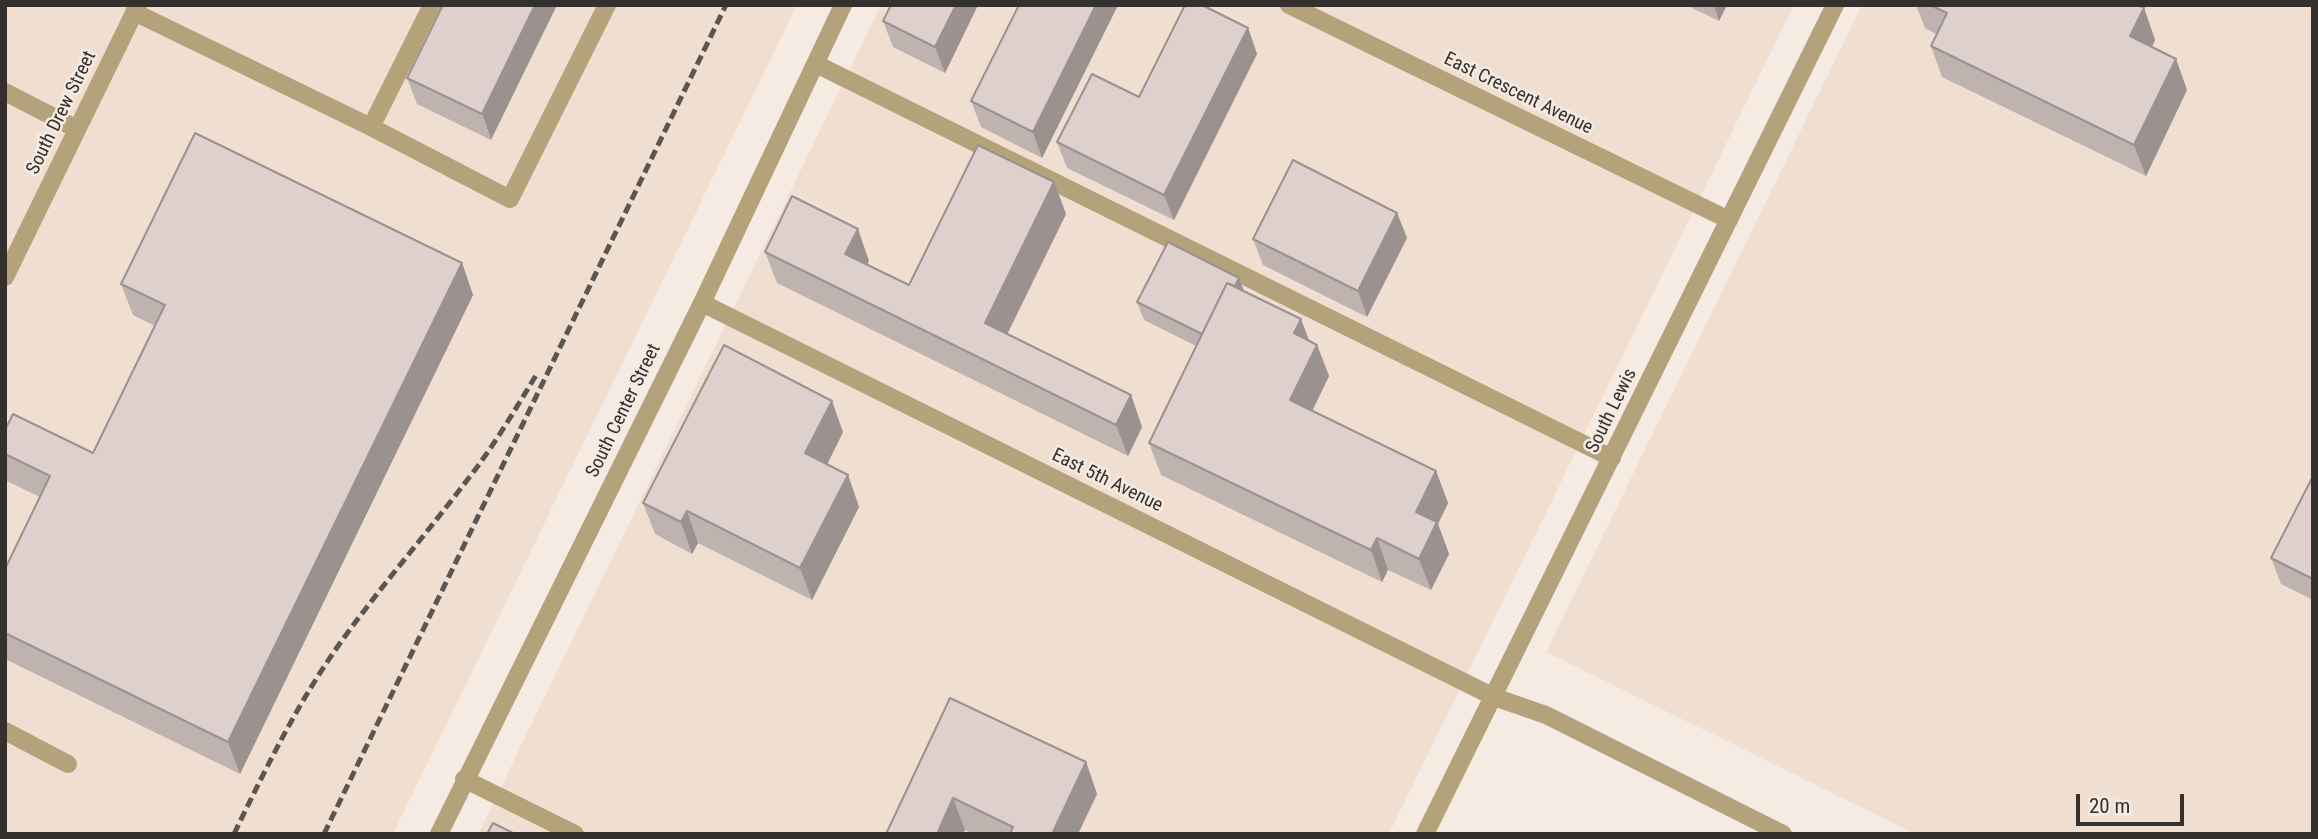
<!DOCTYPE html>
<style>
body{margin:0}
#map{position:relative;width:2318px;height:839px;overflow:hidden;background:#f6ebe2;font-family:"Roboto Condensed",sans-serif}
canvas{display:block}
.frame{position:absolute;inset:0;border:7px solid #34302d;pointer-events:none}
.scale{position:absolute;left:2076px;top:794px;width:108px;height:32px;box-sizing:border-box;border:4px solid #34302d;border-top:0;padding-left:9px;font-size:21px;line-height:24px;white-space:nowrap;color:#34302d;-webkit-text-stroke:5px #f6ebe2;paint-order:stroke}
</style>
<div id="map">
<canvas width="2318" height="839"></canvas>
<div class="frame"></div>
<div class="scale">20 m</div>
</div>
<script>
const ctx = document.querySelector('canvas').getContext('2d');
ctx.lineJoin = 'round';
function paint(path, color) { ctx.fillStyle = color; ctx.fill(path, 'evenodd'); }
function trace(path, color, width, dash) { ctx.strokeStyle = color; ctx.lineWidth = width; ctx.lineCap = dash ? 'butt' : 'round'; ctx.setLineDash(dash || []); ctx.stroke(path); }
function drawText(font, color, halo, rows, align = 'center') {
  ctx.font = font + ' "Roboto Condensed",sans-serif'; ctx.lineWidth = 5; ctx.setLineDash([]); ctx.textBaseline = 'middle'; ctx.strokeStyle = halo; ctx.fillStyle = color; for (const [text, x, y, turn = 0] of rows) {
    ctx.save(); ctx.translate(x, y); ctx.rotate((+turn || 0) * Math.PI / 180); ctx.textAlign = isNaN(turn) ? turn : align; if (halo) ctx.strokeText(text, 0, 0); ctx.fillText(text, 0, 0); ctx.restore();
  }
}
paint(new Path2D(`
 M5,5H797L393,834H5Z
 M881,5H1794L1389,834H478Z
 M1862,5H2313V834H1915L1546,652Z`), '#f0dfd1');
trace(new Path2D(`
 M1289,5L1729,220
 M134,12L371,127L510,199L607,5
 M816,64L1612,458
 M5,92L77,129
 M371,127L432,5
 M5,277L138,5
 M702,303L1494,697L1546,715L1783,834
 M5,731L68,764
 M464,779L575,834
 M439,834L702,303L843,5
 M1425,834L1835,5`), '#b4a37a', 18);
trace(new Path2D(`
 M234,834C267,766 299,700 343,639C383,584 427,533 468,479C494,446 516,408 538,372
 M324,834L726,5`), '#5b5652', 5, [10, 5]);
paint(new Path2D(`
 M443,5L491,140L417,104L407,78Z
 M891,5H978L945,73L893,47L883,21Z
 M1019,5H1118L1042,158L981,127L971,101Z
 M1686,5H1727L1719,21Z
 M1916,5H2138L2144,8L2155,40L2152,47L2176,59L2187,90L2146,176L1942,77L1931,46L1936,34L1925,28Z
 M1248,28L1257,54L1174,220L1067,168L1057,142L1139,97Z
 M1054,182L1066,214L1007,334L1131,395L1142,427L1128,456L777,283L765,252L869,261L867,265L909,285Z
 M1397,213L1407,238L1367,317L1263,265L1253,239Z
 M462,263L473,295L240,774L5,659V569L40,497L7,481L5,475V430L93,453L155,326L133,315L121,284Z
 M1244,291L1301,319L1309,341L1317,345L1329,376L1312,411L1436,471L1448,503L1438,524L1449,554L1431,590L1388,570L1382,582L1161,475L1149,443L1196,346L1144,320L1137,302Z
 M843,432L827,464L848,475L859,507L812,600L698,543L692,554L655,534L643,503Z
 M2313,476V600L2281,584L2271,558Z
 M950,698L1086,762L1097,794L1078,834H972L965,830L963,834H886Z`), '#bfb3af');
paint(new Path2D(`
 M535,5H557L491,140L482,114Z
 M956,5H978L945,73L935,47Z
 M1096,5H1118L1042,158L1033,132Z
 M1714,5H1727L1719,21Z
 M2144,8L2155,40L2142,68L2130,36Z
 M1248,28L1257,54L1174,220L1164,195Z
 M2176,59L2187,90L2146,176L2134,145Z
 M1054,182L1066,214L997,355L985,323Z
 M1397,213L1407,238L1367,317L1358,291Z
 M858,229L869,261L857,286L845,254Z
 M462,263L473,295L240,774L228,742Z
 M1239,278L1246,296L1209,338Z
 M1301,319L1313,351L1294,333Z
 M1317,345L1329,376L1302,432L1290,400Z
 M1131,395L1142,427L1128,456L1116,425Z
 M832,401L843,432L817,485L805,453Z
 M1436,471L1448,503L1438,524L1449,554L1431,590L1419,559L1416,512Z
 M848,475L859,507L812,600L800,568Z
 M687,511L698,543L692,554L681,522Z
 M1377,538L1388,570L1382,582L1371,550Z
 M1086,762L1097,794L1078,834H1052Z
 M953,798L965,830L963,834H937Z`), '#9b928f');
const building = new Path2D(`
 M443,5H535L482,114L407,78Z
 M891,5H956L935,47L883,21Z
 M1019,5H1096L1033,132L971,101Z
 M1185,5H1202L1248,28L1164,195L1057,142L1092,74L1139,97Z
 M1930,5H2138L2144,8L2130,36L2176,59L2134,145L1931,46L1947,13Z
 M195,133L462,263L228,742L5,633V569L50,476L5,454V430L13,414L93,453L165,305L121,284Z
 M978,145L1054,182L985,323L1131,395L1116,425L765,252L792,196L858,229L845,254L909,285Z
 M1293,160L1397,213L1358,291L1253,239Z
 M1168,242L1239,278L1235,286L1227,283L1202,334L1137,302Z
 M1227,283L1301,319L1294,333L1317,345L1290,400L1436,471L1416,512L1437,522L1419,559L1377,538L1371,550L1149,443Z
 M724,345L832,401L805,453L848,475L800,568L687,511L681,522L643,503Z
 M2313,476V579L2271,558Z
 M950,698L1086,762L1052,834H1010L1013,827L953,798L937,834H886Z
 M493,823L515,834H487Z`);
paint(building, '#ded0cc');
trace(building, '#9b928f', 2);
drawText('19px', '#34302d', '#f6ebe2', [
 ["East Crescent Avenue",1518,94,26],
 ["South Drew Street",62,113,-64],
 ["South Center Street",624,411,-64],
 ["South Lewis",1612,411,-64],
 ["East 5th Avenue",1107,481,26]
]);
</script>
